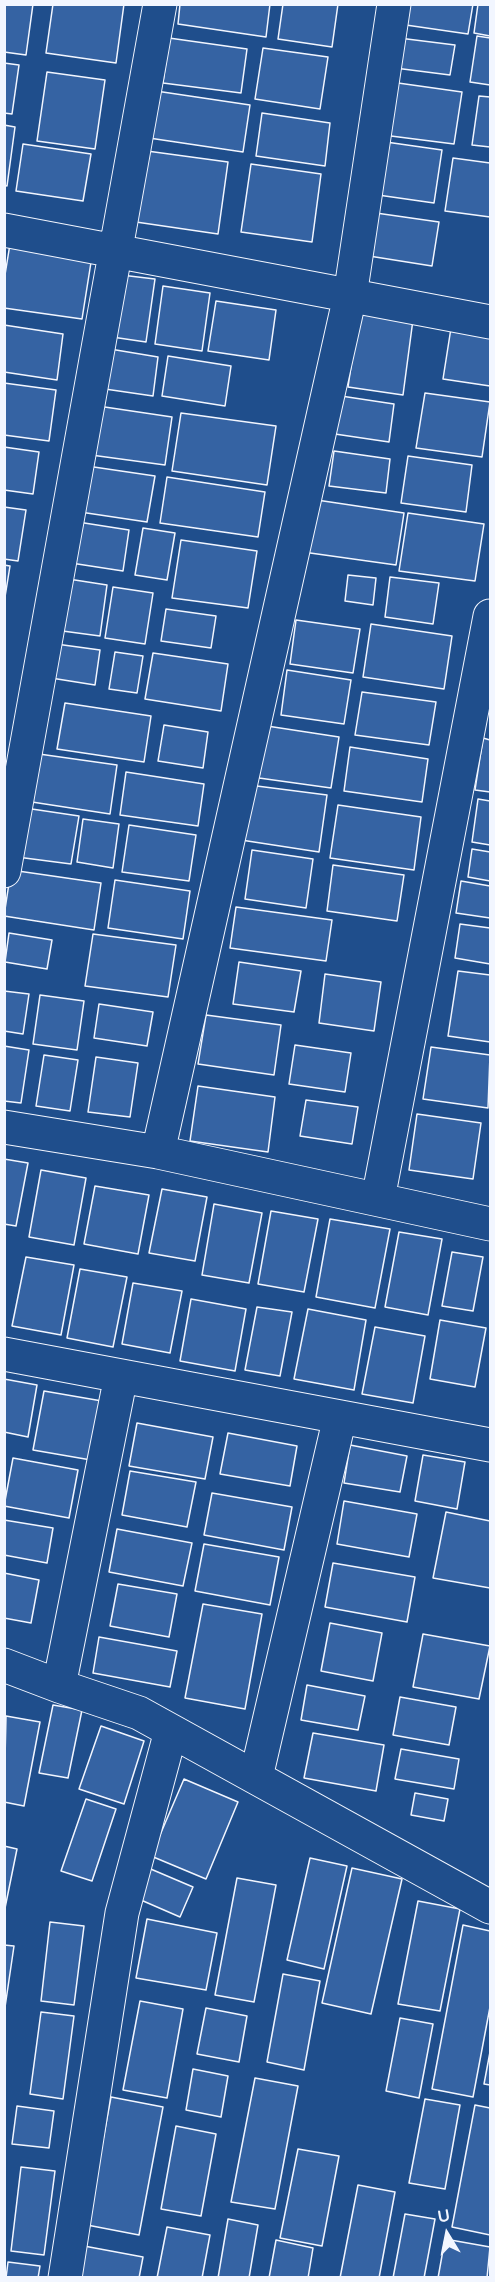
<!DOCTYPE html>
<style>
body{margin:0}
#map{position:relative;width:495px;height:2282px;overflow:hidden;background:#1f4e8c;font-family:"Varela Round",sans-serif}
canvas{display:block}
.frame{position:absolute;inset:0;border:6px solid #f2f6ff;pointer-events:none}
.north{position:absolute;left:417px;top:2204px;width:60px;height:60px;-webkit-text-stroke:4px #1f4e8c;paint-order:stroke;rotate:350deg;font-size:16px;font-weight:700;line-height:24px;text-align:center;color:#f2f6ff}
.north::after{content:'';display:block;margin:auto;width:21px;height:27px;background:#f2f6ff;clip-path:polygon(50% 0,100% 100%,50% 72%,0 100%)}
</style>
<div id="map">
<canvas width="495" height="2282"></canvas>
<div class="frame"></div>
<div class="north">U</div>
</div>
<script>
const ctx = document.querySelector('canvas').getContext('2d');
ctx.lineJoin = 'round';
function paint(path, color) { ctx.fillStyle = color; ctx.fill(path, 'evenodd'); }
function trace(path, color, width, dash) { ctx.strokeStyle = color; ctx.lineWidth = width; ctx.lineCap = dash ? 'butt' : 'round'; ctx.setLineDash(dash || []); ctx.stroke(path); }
const building = new Path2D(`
 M4,4H33L26,55L4,52Z
 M53,4H124L116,63L46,53Z
 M180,4H270L266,37L178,24Z
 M283,4H338L332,47L278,39Z
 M401,4H473L468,34L399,24Z
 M478,4H490V36L474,33Z
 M477,36L490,38V85L470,82Z
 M169,38L247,49L241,93L163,83Z
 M399,38L455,45L450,75L395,68Z
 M263,48L328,57L320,109L255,99Z
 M4,63L19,65L12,114L4,113Z
 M47,72L105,80L95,149L37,141Z
 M391,82L462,92L454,144L383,135Z
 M156,91L250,105L243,152L149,138Z
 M479,96L490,97V147L472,145Z
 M262,113L330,123L325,166L256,156Z
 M4,125L15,127L7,186L4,185Z
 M386,142L442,150L434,203L378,195Z
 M23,144L91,154L83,201L16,191Z
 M147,151L228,162L218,234L136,222Z
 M453,158L490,163V217L445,211Z
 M251,164L321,174L312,242L241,232Z
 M376,213L439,222L432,266L369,256Z
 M10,244L92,256L82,319L4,308V281Z
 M121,275L155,279L146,342L112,337Z
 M163,286L210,293L202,351L155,344Z
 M216,301L276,310L269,360L208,351Z
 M360,305L414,312L403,395L348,387Z
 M4,325L63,334L57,380L4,372Z
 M451,328L490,333V386L443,379Z
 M110,349L158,357L153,396L105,389Z
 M168,356L231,366L225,406L162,396Z
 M4,383L56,390L49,441L4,435Z
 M425,393L490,402L482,457L416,448Z
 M341,396L394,404L389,442L335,434Z
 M98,406L172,417L165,465L91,455Z
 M181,413L276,426L267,485L172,471Z
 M4,447L39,452L33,494L4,490Z
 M334,451L390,459L386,493L329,486Z
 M408,456L472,465L466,512L401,503Z
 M87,466L155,476L147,522L80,512Z
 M167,477L265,492L258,537L160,523Z
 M310,499L404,513L396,565L303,552Z
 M4,507L26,510L18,561L4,559Z
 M408,513L484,524L475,581L399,571Z
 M78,522L129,530L123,571L71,563Z
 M143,528L175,533L167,580L135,575Z
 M181,540L257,551L248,608L172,598Z
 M4,565L10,566L4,603Z
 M348,575L376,578L373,605L345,601Z
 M390,577L439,583L433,624L385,617Z
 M62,578L107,585L100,636L55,630Z
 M113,587L153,593L145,644L105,638Z
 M166,609L216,616L211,648L161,641Z
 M296,620L360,629L353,673L290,664Z
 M371,624L452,636L444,689L363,677Z
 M56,644L100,650L95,685L51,678Z
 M115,652L143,656L137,693L109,689Z
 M153,653L228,664L221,711L145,699Z
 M287,670L351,680L344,724L281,715Z
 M362,692L436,702L429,745L355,735Z
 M65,703L151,716L144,762L57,749Z
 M164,725L208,732L203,768L158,761Z
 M267,726L339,737L331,788L259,778Z
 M483,738L490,740V792L475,790Z
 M350,747L428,759L422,802L344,791Z
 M39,754L117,765L110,814L32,802Z
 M126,772L204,784L198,826L120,815Z
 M249,785L327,795L319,852L241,840Z
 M478,799L490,801V845L472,842Z
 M338,805L421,817L414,870L330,858Z
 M25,808L79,816L71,864L17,857Z
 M83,819L119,824L113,868L77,862Z
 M129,825L196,835L189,881L122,872Z
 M472,849L490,852V881L468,877Z
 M252,850L313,859L306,908L245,899Z
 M333,865L404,875L397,921L327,911Z
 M11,870L101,883L94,930L4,916Z
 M115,880L190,891L183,939L108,928Z
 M461,881L490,886V918L456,913Z
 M236,907L332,920L326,961L230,948Z
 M460,924L490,928V964L455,958Z
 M9,933L52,940L47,969L5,962Z
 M93,934L176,945L168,997L85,986Z
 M239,962L301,971L294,1012L233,1004Z
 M458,971L490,975V1042L448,1036Z
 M325,974L381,982L374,1031L319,1023Z
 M4,991L29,994L23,1034L4,1031Z
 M40,995L84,1001L77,1050L33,1044Z
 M99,1004L153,1012L147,1046L94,1038Z
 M206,1015L281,1025L274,1075L198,1064Z
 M295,1045L351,1053L345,1092L289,1084Z
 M4,1046L29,1050L21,1103L4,1101Z
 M431,1047L490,1055L488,1108L423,1099Z
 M44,1055L78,1060L70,1111L36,1106Z
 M96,1057L138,1063L130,1117L88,1112Z
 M198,1086L275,1097L268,1152L190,1141Z
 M306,1100L358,1107L352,1144L300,1136Z
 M417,1114L481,1123L473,1179L409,1170Z
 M4,1159L28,1163L16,1226L4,1224Z
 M41,1170L86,1178L74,1245L29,1237Z
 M95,1186L149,1195L138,1254L84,1244Z
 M162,1189L207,1197L195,1261L149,1253Z
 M214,1204L262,1213L249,1283L202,1275Z
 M271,1211L318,1219L304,1292L258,1284Z
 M330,1219L390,1229L375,1308L316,1297Z
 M399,1232L442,1239L428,1315L385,1307Z
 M452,1252L483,1257L473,1311L442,1306Z
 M26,1257L74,1265L61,1335L12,1326Z
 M80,1269L127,1277L113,1347L67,1338Z
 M133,1283L182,1291L170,1353L122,1344Z
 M191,1299L246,1309L235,1371L180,1361Z
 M257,1307L292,1312L280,1376L245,1370Z
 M308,1309L366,1320L354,1390L294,1379Z
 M440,1320L486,1328L475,1387L430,1379Z
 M375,1327L425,1336L413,1403L362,1394Z
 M4,1379L37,1385L28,1437L4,1432Z
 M44,1391L102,1401L91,1460L33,1450Z
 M137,1423L213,1437L205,1479L129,1466Z
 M228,1433L297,1446L290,1486L220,1474Z
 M350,1445L407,1456L400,1492L344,1483Z
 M423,1455L465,1462L457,1509L415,1501Z
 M13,1458L78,1470L69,1518L4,1506Z
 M130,1471L196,1482L187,1527L122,1515Z
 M212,1493L292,1507L284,1550L204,1535Z
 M344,1501L417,1514L409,1557L337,1544Z
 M446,1512L490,1521V1588L433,1578Z
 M4,1520L53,1528L47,1563L4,1555Z
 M117,1529L192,1543L183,1586L109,1572Z
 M204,1544L279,1557L270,1605L195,1591Z
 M333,1563L415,1577L407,1622L325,1607Z
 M4,1573L39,1580L31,1623L4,1618Z
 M118,1584L177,1594L169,1637L110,1626Z
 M203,1604L262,1614L245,1709L185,1698Z
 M330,1623L382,1633L373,1681L321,1671Z
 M423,1634L490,1646L479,1699L413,1687Z
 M99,1637L177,1651L170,1687L93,1673Z
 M307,1685L365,1696L358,1730L301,1720Z
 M400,1697L456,1707L449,1745L393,1735Z
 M53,1705L82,1710L68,1778L39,1773Z
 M6,1716L40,1722L24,1806L4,1802Z
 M101,1726L144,1741L124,1804L79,1789Z
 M313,1733L384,1745L376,1791L304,1778Z
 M401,1749L459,1759L454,1789L395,1779Z
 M184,1779L238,1802L206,1879L151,1856Z
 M415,1793L448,1799L444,1821L411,1815Z
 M86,1799L116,1809L92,1881L61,1871Z
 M4,1846L17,1849L4,1913Z
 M310,1858L347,1866L324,1969L287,1960Z
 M146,1867L193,1887L180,1917L134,1897Z
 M352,1868L402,1879L371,2014L322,2003Z
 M237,1878L276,1885L254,2002L215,1995Z
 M418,1901L460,1909L440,2011L398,2004Z
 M147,1919L217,1933L206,1990L136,1978Z
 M50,1922L84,1926L74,2005L41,2001Z
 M463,1925L490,1931V2007L473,2097L432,2089Z
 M4,1945L14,1946L4,2014Z
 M283,1974L320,1981L304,2070L267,2062Z
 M140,2001L183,2009L167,2098L123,2090Z
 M206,2008L247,2016L239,2062L197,2054Z
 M41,2012L74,2016L63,2099L30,2094Z
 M400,2018L433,2024L419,2098L386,2091Z
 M490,2052V2085L484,2084Z
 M193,2069L228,2076L221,2117L186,2110Z
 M255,2078L298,2086L275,2209L231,2202Z
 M111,2097L163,2107L139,2235L87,2225Z
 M425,2099L460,2105L445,2189L409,2183Z
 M475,2105L490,2108V2235L452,2227Z
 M17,2106L54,2111L49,2148L12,2144Z
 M176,2126L216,2134L201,2216L161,2209Z
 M298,2149L339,2156L322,2246L280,2238Z
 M21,2167L55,2171L44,2255L11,2251Z
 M358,2185L395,2192L379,2278H340Z
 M405,2214L435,2219L424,2278H393Z
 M228,2219L258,2225L249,2278H218Z
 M167,2227L210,2235L202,2278H157Z
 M445,2239L490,2247L487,2278H438Z
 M276,2240L313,2248L308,2278H269Z
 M84,2246L143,2257L139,2278H78Z
 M8,2262L40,2266L38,2278H6Z`);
paint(building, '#3563a3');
trace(building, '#f2f6ff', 1.5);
const street = new Path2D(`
 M4,230L490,322
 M4,871L160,4
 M4,1127L158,1152L490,1224
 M158,1152L350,296L394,4
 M378,1199L490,616
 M4,1354L490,1445
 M4,1665L59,1686L139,1713L490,1907
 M59,1686L121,1376
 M256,1777L340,1417
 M65,2278L122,1913L171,1731`);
trace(street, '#f2f6ff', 35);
trace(street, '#1f4e8c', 33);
</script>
